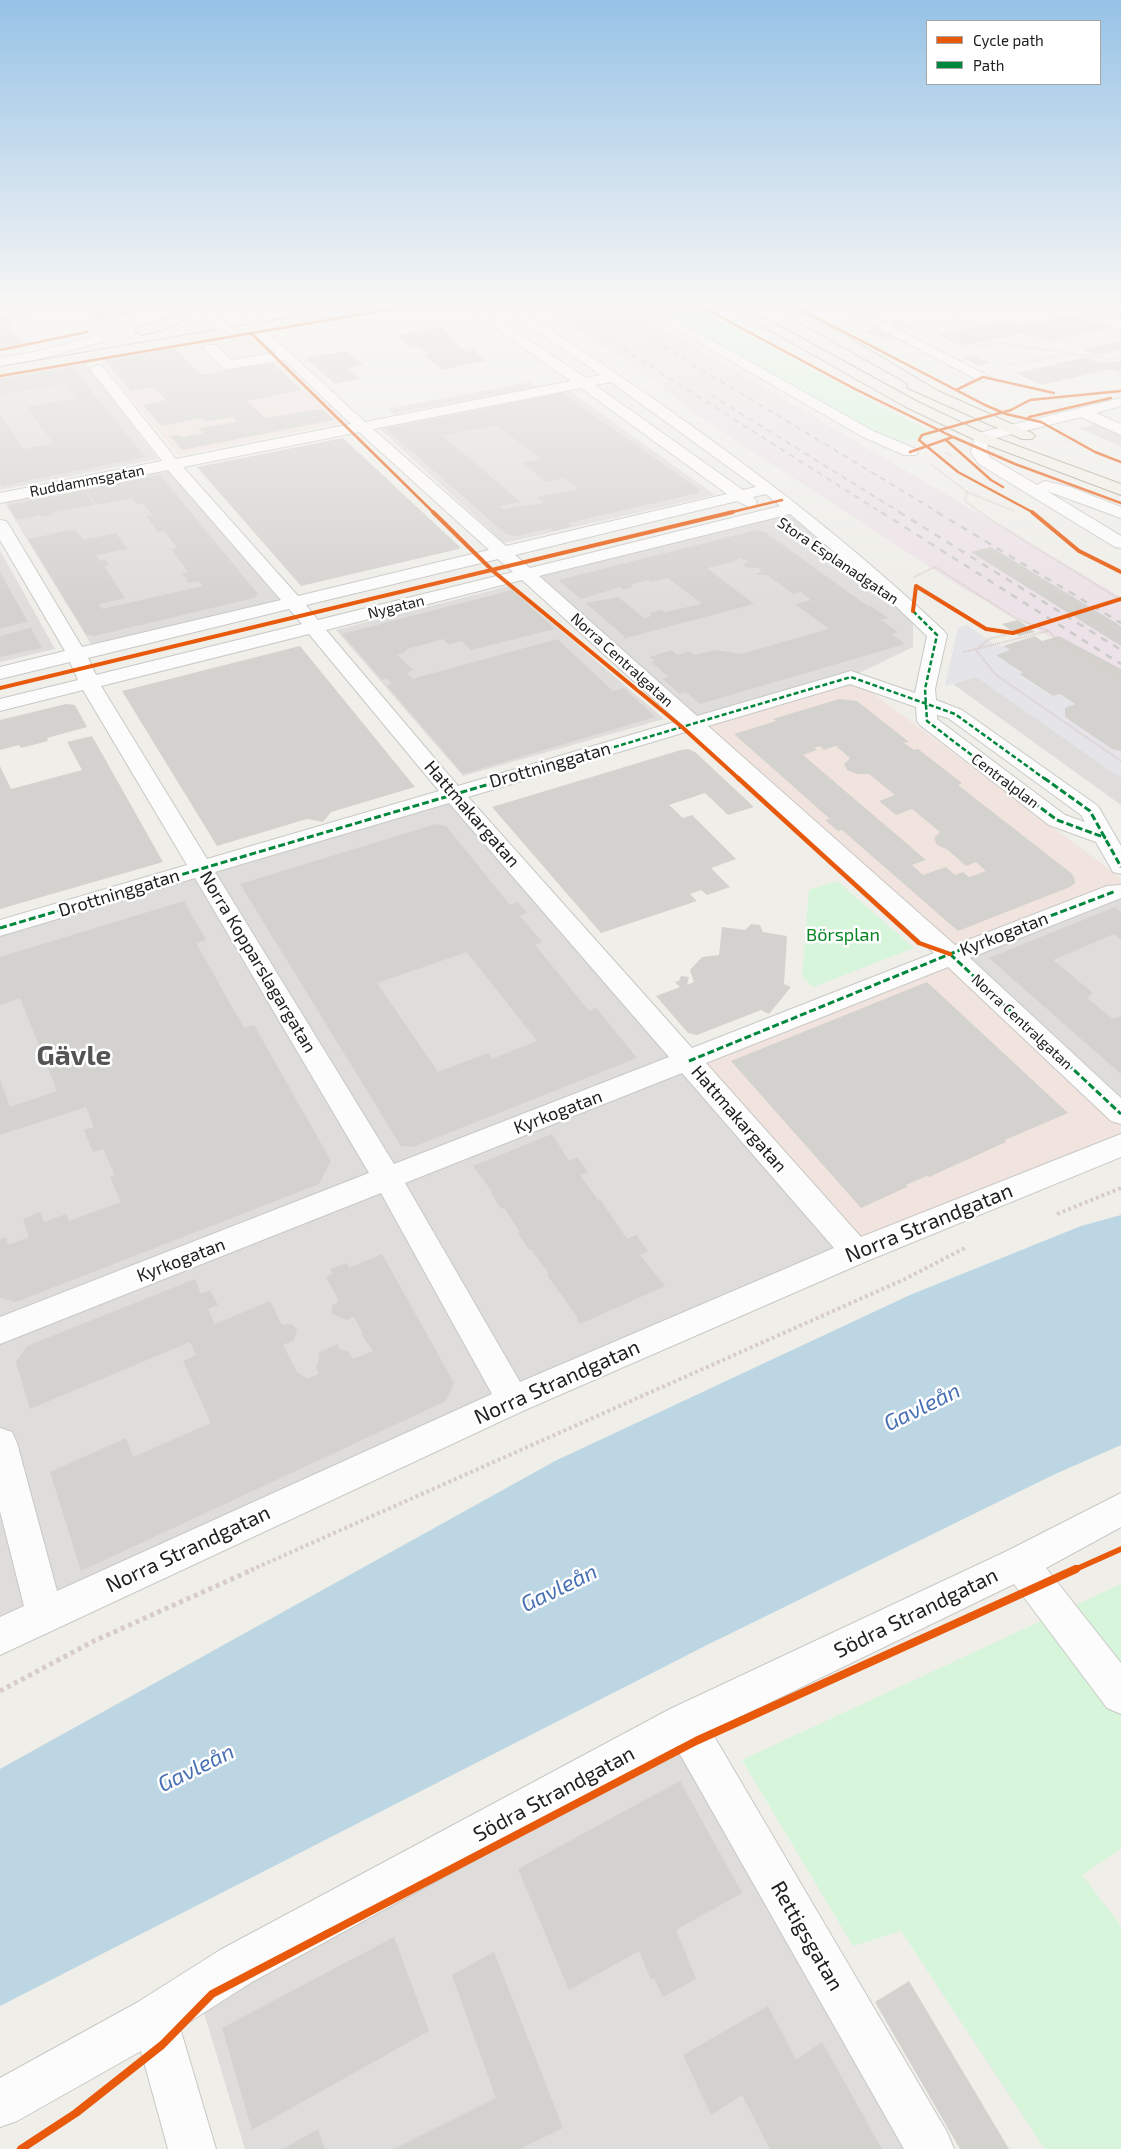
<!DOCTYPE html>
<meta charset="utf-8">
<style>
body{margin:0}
#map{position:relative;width:1121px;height:2149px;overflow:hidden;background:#efeee9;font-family:"Exo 2",sans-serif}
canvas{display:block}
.legend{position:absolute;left:926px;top:20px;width:175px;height:65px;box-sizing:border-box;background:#fff;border:1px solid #a6a6a6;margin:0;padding:6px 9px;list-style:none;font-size:15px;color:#212121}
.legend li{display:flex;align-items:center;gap:10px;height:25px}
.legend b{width:25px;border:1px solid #a6a6a6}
</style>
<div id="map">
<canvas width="1121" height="2149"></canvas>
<ul class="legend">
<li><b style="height:6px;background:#e8590c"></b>Cycle path</li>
<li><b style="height:6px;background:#00873e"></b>Path</li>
</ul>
</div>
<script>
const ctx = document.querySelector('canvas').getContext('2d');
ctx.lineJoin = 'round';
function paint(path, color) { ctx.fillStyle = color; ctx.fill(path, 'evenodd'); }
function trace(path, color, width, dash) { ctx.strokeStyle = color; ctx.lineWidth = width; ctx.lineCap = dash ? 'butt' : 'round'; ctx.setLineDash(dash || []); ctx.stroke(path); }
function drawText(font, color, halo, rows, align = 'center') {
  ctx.font = font + ' "Exo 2",sans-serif'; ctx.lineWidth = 5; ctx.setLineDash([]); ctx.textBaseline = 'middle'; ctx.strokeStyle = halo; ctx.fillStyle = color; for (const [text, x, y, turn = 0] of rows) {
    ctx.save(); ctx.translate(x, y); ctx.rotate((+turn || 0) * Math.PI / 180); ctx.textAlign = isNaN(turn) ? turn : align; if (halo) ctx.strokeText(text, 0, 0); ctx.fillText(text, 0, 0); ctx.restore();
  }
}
paint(new Path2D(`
 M85,363L158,459L0,490V378Z
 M530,382L537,387L394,414L388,409Z
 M570,391L715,495L504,543L379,428Z
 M1104,422L1121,430V447L1080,428Z
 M171,469L279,600L91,644L4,502Z
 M792,508L913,611V647L851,677L694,724L527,574Z
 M0,550L55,649L0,662Z
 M509,586L664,719L463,776L336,630Z
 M976,676L1121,778V805L953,684Z
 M453,794L856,1252L0,1636V928Z
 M1121,889V1114L950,954Z
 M682,1745L907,2149H245L201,2003Z`), '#dedddb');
paint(new Path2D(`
 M252,334L347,422L179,455L98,360Z
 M851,677L1121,878V889L951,954L1121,1114V1145L856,1252L689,1061L950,954L694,724Z`), '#f1e4df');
paint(new Path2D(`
 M542,307H627L1121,597V677L959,586L689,410L647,373Z`), '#ece2e7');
paint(new Path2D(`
 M700,310L936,435L903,442L873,433L666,317Z
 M837,881L914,948L813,987L802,976L809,890Z
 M1121,1584V1849L1082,1875L1121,1926V2149H1045L901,1931L853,1946L742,1760Z`), '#d7f5db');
paint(new Path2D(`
 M967,625L996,645L1003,646L1010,650L997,655L1023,673L1019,675L1052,696L1060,694L1075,704L1065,708V717L1112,749L1121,751V778L976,677L945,686L958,628Z`), '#e5e4e8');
paint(new Path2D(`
 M1121,1215V1445L1053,1475L705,1646L0,2006V1769L555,1461L910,1295L1081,1226Z`), '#bcd6e3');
paint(new Path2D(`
 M81,307H129L133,312H130L133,315L120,318L93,321Z
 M1099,307H1121V318L1099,309H1102Z
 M1076,314L1108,328L1050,341L1038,338L1033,333L1035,337L1022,333L961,346L938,335L1007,321L1019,326Z
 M0,316L5,320L12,319L16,323L8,325L24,344L0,348Z
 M900,319L913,326L903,328L889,321Z
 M441,327L453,337H448L467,352L474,350L487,361L439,370L441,369L424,355L429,354L419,347L414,348L408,345L396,335Z
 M877,328L897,339L886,341L866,331Z
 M1115,342L1121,344V350L1096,355L1083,349Z
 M164,348L166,350L175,348L201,375L271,362L302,390L247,401L265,418L322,409L334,420L182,450L170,436L180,435L184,437L203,433L198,428L237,422L233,417L205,422L202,418L161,426L143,405L166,400L154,387L131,391L105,360L156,352L154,349Z
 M346,351L364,365L348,368L360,379L335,384L305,358Z
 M975,356L989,363L979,366L964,358Z
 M1086,357L1099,363L1121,361V373L1112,369L1041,385L1016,373Z
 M72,367L145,457L2,486L0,482V414L23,449L53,443L27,407L76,398L65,384L0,395V379Z
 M562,393L700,490L698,493L568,523L572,526L555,531L551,528L516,536L506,534L386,429ZM497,425L540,459L522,463L546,482L564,478L578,489L537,497L544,503L503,509L500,506L521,502L443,436Z
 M343,438L460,547L459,549L301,586L197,467Z
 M160,475L258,594L254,598L94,636L86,634L28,539L75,529L83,540L116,533L127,549L97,555L100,561L105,560L109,565L104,566L125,598L99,604L102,609L203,586L199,581L189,583L182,573L188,572L171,549L177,548L164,531L158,532L146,516L152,515L143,503L137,505L132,498L97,505L85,490Z
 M84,490L95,505L51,513L53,515L41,517L40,515L17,520L8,505Z
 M757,530L765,532L869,607L871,606L888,618L881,620L898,632L891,634L905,644L700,704L686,692L680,694L663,679L669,677L651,662L655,661L650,657L672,650L677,655L690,651L694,655L716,650L741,654L829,629L795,604L811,600L801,592L793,594L767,575H757L756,574L762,571L759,568H747L743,566L744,563L750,562L739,558L733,562L707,568L754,604L622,639L625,637L586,603L618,597L644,618L652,616L649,613L661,610L664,612L702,604L668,578L652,582L649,580L630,585L633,587L622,590L620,587L581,599L558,580Z
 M991,547L1121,626V646L971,552Z
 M0,572L28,622L0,628Z
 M512,590L555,629L471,650L462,641L448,644L443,639L407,649L404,653L397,655L413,670L407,673L412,679L557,639L613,691L624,688L655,717L463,774L387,686L392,684L387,678L382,680L342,634Z
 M1018,620L1035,632L1019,636L1002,624Z
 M31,628L42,648L0,657V636Z
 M1035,636L1042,641L1059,636L1121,669V751L1112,749L1065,717V708L1075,704L1060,694L1053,696L1019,674L1023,673L996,655L1010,650L1003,646Z
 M300,646L415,787L331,812L323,822L307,819L217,846L122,691Z
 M839,699L857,701L909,742L904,743L914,750L918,749L962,783L958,785L1071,873L1074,877L1075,883L1070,887L958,931L842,830L838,831L825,820L830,819L734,734L776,721L773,719ZM820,746L824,750L836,746L850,758L844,764L847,770L857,774H869L895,795L879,801L896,815L912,809L940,832L934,838L937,845L948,850L966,866L976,862L986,871L969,877L963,872L955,875L946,867L923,875L912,865L926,860L803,755L817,750L814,748Z
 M66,704L75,705L87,727L47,738L48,741L21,748L19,745L0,750V720Z
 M92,736L163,862L0,909V766L11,789L82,770L67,742Z
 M688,749L695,752L754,807L728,815L705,793L669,805L683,818L692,815L736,859L711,868L730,887L707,895L701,890L690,894L697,901L601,933L492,807L681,750Z
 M436,824L446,826L510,905L518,902L527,913L520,916L542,942L535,945L589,1011L596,1008L637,1058L413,1147L401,1146L240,884ZM467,952L537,1041L492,1059L488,1053L438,1072L377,983Z
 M184,901L206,940L196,943L244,1028L254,1025L331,1161L319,1184L16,1302L0,1298V1239L6,1237L8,1245L29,1237L23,1219L40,1212L44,1222L66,1214L69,1221L121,1202L110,1177L115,1175L103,1149L93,1152L84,1130L94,1127L86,1107L0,1135V1079L10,1107L57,1091L20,998L0,1005V957Z
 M1115,907L1121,912V940L1114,934L1053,960L1093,993L1087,998L1113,1019L1121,1016V1074L989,958Z
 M751,924L760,925L763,932L787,936L784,984L791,987L769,1014L761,1010L697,1035L688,1033L656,996L680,987L675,982L679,981L681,976L689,977L687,985L694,982L690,970L702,957L719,955L722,927L745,930Z
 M927,982L1068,1113L1005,1140L1006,1142L929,1177L927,1176L906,1185L907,1187L861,1208L731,1061Z
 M552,1134L569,1161L577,1157L588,1172L580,1175L598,1200L600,1199L627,1239L636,1235L648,1251L640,1255L665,1286L580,1324L577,1320L578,1318L547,1275L549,1274L531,1249L529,1250L518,1233L520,1232L504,1208L501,1209L491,1193H493L473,1166Z
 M382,1254L454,1383L446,1401L81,1571L50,1472L126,1438L133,1457L211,1423L183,1361L196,1355L190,1342L30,1409L16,1362L27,1346L195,1279L201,1294L210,1290L218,1305L208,1309L215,1324L270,1301L282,1325L291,1324L297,1329L294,1340L283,1345L297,1372L308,1379L319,1374L316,1367L320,1357L318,1353L337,1344L339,1349L349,1352L353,1359L373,1351L361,1334H363L354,1317L347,1320L332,1314V1306L339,1301L326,1277L333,1274L330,1269L347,1263L349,1268Z
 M680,1781L742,1893L676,1930L696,1979L663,1997L654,1978L651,1980L639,1951L569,1990L518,1869Z
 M394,1937L429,2031L252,2130L222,2028Z
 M494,1952L563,2128L520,2149H393L496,2098L452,1975Z
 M909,1981L1009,2149H960L875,2002Z
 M768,2006L796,2060L822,2042L882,2149H770L742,2095L711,2115L683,2055Z
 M318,2129L325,2149H283Z`), '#d4d2ce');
const minor = new Path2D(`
 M17,307H50L44,311L0,318V310Z
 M192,307H206L234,332L232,335H222Z
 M232,307H246L266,324L268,327L265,330L365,422L571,381L464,307H479L586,378L601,375L501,307H516C667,405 813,507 944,631L947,635L935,689L936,700L962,710L1098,806L1121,846V874L1113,872L1096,842L1049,825L920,725L917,721L916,707L850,684L708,726L955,945L1107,886L1121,885V898L970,958L1121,1098V1124L1111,1121L948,967L706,1063L861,1237L1121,1134V1157L867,1261L525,1410L0,1655V1617L24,1606L0,1511V1428L12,1432L17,1443L57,1591L492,1394L381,1193L0,1344V1317L369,1173L195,878L0,936V920L187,865L83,690L0,711V699L78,680L70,662L0,679V667L65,651L0,540V520L6,521L9,525L82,647L281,600L168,470L0,503V493L162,461L90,369L97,365L102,366L176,459L351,424L284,360L228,369L223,368L206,351L204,348L206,345H216L231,360L276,353L250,331L248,328L251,325ZM611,382L756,487L743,490L595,385ZM581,388L727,494L506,546L373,429ZM359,432L489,550L298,596L183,467ZM766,494L780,506L530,568L515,555L737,501L749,507L755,506L757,502L753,497ZM790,514L882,593L927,636L915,693L851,671L697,716L539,576ZM498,559L513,572L318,620L306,605ZM522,580L678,721L458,786L326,630ZM289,609L302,624L96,675L88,658ZM309,634L439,791L207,859L101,686ZM937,715L948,718L1081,815L1085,822L1065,815L937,719ZM689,731L934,953L692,1048L468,797ZM449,803L669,1057L394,1164L215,872ZM682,1073L834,1248L520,1382L405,1183Z
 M637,307H653L873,431L916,449L918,452L916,455H904L863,437Z
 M838,307H855L990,377L983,381L978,380Z
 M1072,307H1090L1121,321V330Z
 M97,335L102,336L104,339L102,342L39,359L0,366V358L38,351Z
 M1121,398V406L1096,413L1121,424V435L1081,417L988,440L987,453L991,458L1037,485L1045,481L1070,487L1121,507V518L1047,491L1121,536V548L1115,547L979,464L971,453L975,434Z
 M1121,1493V1527L1046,1568L1121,1663V1714L1107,1708L1014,1584L711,1731L947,2132L954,2149H904L677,1749L252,1982L180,2028L216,2149H168L141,2051L17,2121L0,2127V2078L138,2002L220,1950L670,1709L1007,1551Z`);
const major = new Path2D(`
 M181,307H194C183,327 163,330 142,335L135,331L137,328L170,318Z
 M351,307H382L376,311L0,375V367Z
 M729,307H745L914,400L985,434L1121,484V495L975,440L904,406Z
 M772,307H789L843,334L938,391L1032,433L1035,436L1032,439H1022L908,388L907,383Z`);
trace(minor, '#c8c8c5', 2);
trace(major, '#a69f85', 2);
trace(new Path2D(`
 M934,325L954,319V313L998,312L1028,307
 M976,347L1000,343L1110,359L1121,358
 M1005,366L1070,354
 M945,452L953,457
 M932,465L967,492
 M1014,511L967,492L965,501L988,518L1121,600
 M981,549L1121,635
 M914,577L935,567L1015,618L1049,631L1054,637L1121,677
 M978,648L989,639L1013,633
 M975,649L996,675L1121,761
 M964,652L1048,631`), '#d8ccc8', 2, [1, 1]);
trace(new Path2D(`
 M1057,1214L1121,1188
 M251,1570L905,1279L965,1248`), '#d8ccc8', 4, [3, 3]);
trace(new Path2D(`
 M0,1691L94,1641L254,1569`), '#d8ccc8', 5, [4, 4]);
paint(minor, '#fdfcfc');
paint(major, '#f2eee6');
trace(new Path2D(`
 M557,307L882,513
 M598,307L939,513
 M711,395L901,513`), '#cbcbca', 2, [5.5, 5.5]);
trace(new Path2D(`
 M881,512L1121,664
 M899,512L1121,650
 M937,512L1121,623`), '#cbcbca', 2.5, [7, 7]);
trace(new Path2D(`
 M913,611L937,635L925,689L927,721L1003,779
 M506,779L851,677L955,714L1045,779`), '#00873e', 2.5, [5, 2.5]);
trace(new Path2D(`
 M1001,778L1057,820L1106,838
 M1044,778L1090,811L1121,867
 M0,928L510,778
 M950,954L1121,1114
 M689,1061L950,954L1116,891`), '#00873e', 3, [7, 3]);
trace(new Path2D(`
 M702,307L855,389L953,437
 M796,307L985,405L1006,414L1041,422L1095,452L1121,462
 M252,334L434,513
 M0,350L87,332
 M0,376L405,307
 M956,390L983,377L1054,393
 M1029,417L1111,398
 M946,440L991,480L1003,487
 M910,452L953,437L1015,464L1121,503
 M728,513L782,500
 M1034,513L958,472L919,440L922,435L1011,410L1030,400L1121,391`), '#e8590c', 2.5);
trace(new Path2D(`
 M433,512L493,571L682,727L739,779
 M1032,512L1079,551L1121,572
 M913,611L916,586L986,629L1013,633L1121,599
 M0,688L733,512`), '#e8590c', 4);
trace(new Path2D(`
 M738,778L919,943L950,954`), '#e8590c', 4.5);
trace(new Path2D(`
 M1074,1570L1121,1549`), '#e8590c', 5.5);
trace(new Path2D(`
 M21,2149L76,2113L162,2045L212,1994L696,1741L1076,1569`), '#e8590c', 8);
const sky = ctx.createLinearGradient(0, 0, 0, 608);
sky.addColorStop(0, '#96c2e6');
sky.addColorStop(0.5, '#f8f7f5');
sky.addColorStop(1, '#f8f7f500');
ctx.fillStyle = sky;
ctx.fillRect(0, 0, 1121, 608);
drawText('15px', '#212121', '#fff', [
 ["Ruddammsgatan",87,481,-11],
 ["Stora Esplanadgatan",838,561,34],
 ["Nygatan",396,607,-14],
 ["Norra Centralgatan",622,660,42],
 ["Centralplan",1005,781,37],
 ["Norra Centralgatan",1022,1022,43]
]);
drawText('18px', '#212121', '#fff', [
 ["Drottninggatan",550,765,-16],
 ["Hattmakargatan",472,814,49],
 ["Drottninggatan",119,893,-17],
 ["Kyrkogatan",1004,934,-21],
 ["Norra Kopparslagargatan",258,962,59],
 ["Kyrkogatan",558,1112,-21],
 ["Hattmakargatan",739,1119,49],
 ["Kyrkogatan",181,1260,-21]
]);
drawText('18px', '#088524', '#fff', [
 ["Börsplan",843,935]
]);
drawText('21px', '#212121', '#fff', [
 ["Norra Strandgatan",929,1223,-22],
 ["Norra Strandgatan",557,1382,-24],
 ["Norra Strandgatan",188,1549,-25],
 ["Södra Strandgatan",916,1613,-26],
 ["Södra Strandgatan",554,1794,-28],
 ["Rettigsgatan",807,1936,60]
]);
drawText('italic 22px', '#4970b4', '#fff', [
 ["Gavleån",922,1407,-26],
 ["Gavleån",559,1588,-26],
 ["Gavleån",196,1768,-26]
]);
drawText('bold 28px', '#545454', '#fff', [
 ["Gävle",74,1056]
]);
</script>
